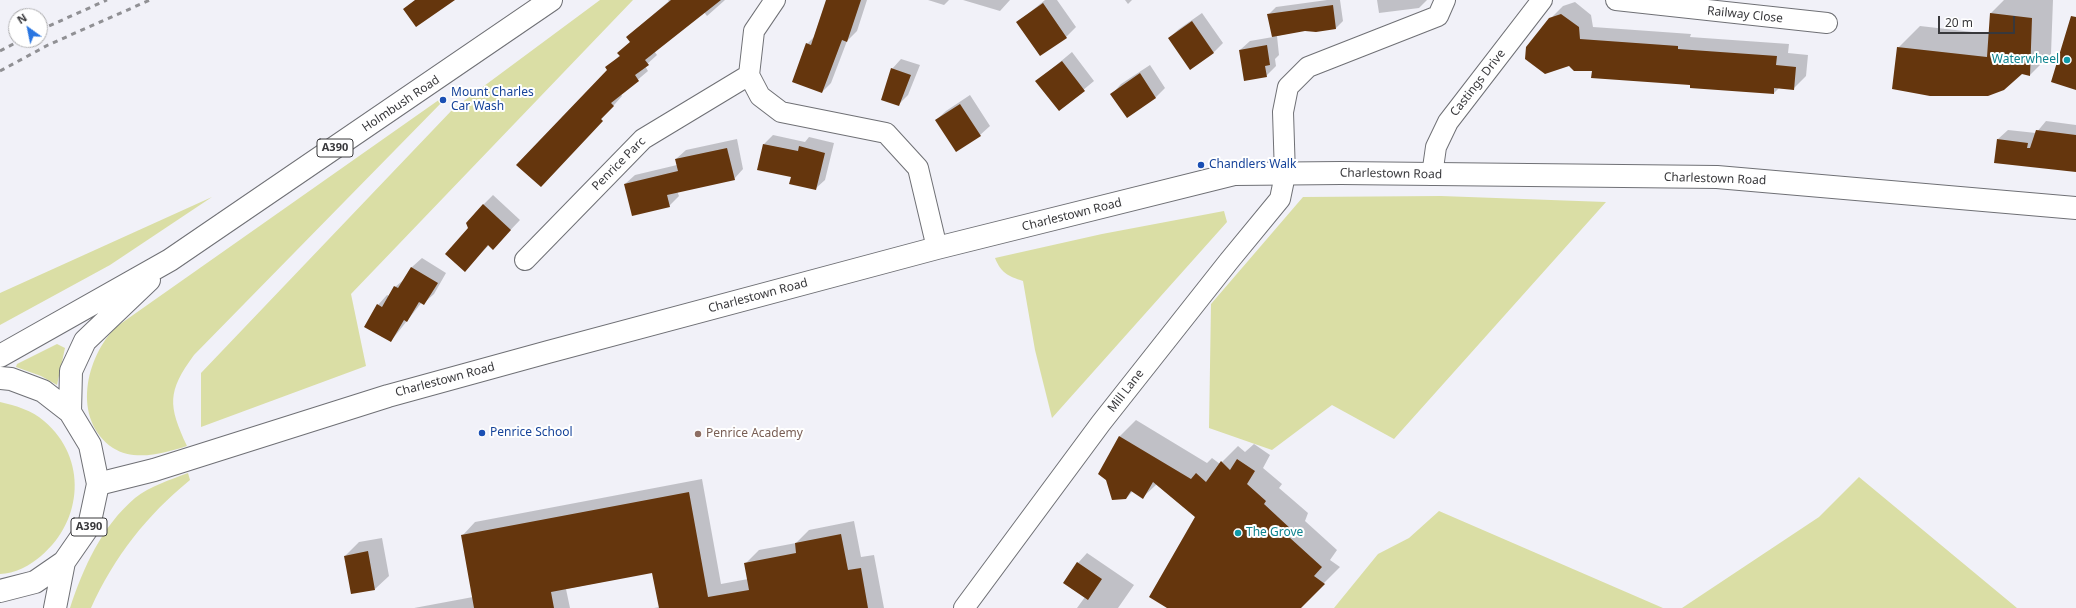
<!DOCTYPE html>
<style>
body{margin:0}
#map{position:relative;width:2076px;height:608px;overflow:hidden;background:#f1f1f8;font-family:"Noto Sans",sans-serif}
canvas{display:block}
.north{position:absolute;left:8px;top:8px;width:40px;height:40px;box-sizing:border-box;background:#fff;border:1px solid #afafb1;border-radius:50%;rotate:327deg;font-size:11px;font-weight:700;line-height:16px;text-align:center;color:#38383b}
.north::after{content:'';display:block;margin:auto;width:14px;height:18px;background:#2975e1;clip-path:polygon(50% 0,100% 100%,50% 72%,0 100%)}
.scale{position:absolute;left:1938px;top:16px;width:77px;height:18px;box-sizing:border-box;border:2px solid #38383b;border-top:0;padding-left:5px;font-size:12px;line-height:14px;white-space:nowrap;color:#38383b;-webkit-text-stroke:3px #fff;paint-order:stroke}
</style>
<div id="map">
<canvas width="2076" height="608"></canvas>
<div class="north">N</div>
<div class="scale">20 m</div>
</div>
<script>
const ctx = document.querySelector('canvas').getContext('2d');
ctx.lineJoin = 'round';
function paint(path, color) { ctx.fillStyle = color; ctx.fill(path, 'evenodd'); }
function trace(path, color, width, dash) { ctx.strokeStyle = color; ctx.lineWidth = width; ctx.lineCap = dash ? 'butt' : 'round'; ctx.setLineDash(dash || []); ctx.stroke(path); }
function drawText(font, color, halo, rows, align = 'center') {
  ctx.font = font + ' "Noto Sans",sans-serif'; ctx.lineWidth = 4; ctx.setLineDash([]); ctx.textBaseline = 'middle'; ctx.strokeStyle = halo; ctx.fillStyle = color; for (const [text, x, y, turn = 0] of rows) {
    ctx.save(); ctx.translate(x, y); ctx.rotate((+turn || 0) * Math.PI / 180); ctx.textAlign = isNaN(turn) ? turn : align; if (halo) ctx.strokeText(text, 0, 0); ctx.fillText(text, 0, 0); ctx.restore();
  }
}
paint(new Path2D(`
 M600,0H633L351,294L366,366L201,427V373L453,109Z
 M443,97L445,99L194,355C167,392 168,405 187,446C165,453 135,462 113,448C71,419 86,357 116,327Z
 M1441,196L1606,202L1394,439L1332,405L1272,450L1209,428L1211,304L1303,197Z
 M212,197L110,265L0,325V293Z
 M1224,211L1227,222L1052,418L1035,350L1023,281C1008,276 1001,273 995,258L1102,234Z
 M57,344L65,348L57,385L41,376L16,367L17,364Z
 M0,402C16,406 32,410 44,421C88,458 83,521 41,556C31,565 14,574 0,574Z
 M188,473L190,480C147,515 114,557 91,608H70C83,568 102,526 135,498C150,486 170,480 188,473Z
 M1859,477L2017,608H1682L1819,517Z
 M1439,511L1663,608H1334L1378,554L1409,538Z`), '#dadea5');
paint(new Path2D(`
 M668,0H725L707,16L704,12L654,51L657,55L645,66L648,71L621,94L622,96L551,176L609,70L607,68L620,55L618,53L631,41L627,37L669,1Z
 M828,0H867L857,31L847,41L831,83L822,92L807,44L816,35Z
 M928,0H949L944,5Z
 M963,0H1010L1000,11Z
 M1045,0H1057L1076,27L1066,37L1040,55L1018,22Z
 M1125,0H1132L1128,4Z
 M1327,0H1340L1343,21L1336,28L1305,30L1277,36L1279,55L1275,59L1276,66L1266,76L1240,50L1250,41L1273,37L1269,14L1276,7Z
 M1377,0H1427L1419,8L1379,13Z
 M2004,0H2053L2051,54L2030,75L1898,48L1920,26L1990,34L1991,13Z
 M1575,2L1591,15L1593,27L1691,34L1690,37L1789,44L1788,53L1808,55L1806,76L1793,89L1779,88L1774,93L1691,84L1593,69L1550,19L1563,6Z
 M1202,13L1223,43L1214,52L1191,68L1169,38L1179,29Z
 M1072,52L1094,81L1059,110L1037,81Z
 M901,59L920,65L908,95L899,104L892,69Z
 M1150,65L1165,88L1156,97L1127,116L1112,94L1121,84Z
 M970,95L990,126L980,135L936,120L946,111Z
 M2046,121L2076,125V171L1998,139L2008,130L2036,133Z
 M773,135L805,142L809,137L834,143L825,180L815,189L792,176L764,144Z
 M737,139L743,169L734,179L677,191L679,196L669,206L625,184L635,175L677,165L676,159L686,150Z
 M493,195L520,220L502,239L489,245L465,270L470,228L483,205Z
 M422,258L446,273L434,294L424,303L422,302L391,341L378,305L387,295L389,296L395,287L406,278L412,267Z
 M1136,420L1207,463L1212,458L1220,464L1238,446L1245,452L1254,444L1270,455L1263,468L1282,484L1279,488L1308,513L1305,521L1337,550L1330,560L1340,567L1299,608H1169L1196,517L1157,484L1143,497L1133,491L1126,498L1099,474L1120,436Z
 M702,479L721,584L748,579L745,564L759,550L796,543L809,530L854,521L861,557L874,555L884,608H654L660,607L653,572L566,589L570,608H414L473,597L462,536L475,522Z
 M382,538L389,576L375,589L345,556L359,542Z
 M1087,553L1134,585L1118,608H1077L1085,597L1078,563Z`), '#0003');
paint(new Path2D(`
 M415,0H455L416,27L403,9Z
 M671,0H721L645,60L649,65L635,75L639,81L611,103L614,106L601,119L603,121L541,187L516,165L607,70L605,67L620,56L617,53L630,42L626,37Z
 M826,0H861L847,42L842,40L822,93L792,82L806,43L811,45Z
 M1043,3L1067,38L1040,56L1016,22Z
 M1333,5L1336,29L1316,32L1305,31L1272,37L1267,14Z
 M1990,13L2032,18L2030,76L2022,74L2004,90L1988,96H1930L1892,89L1897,47L1987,57Z
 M1561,14L1579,27L1580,39L1678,46V49L1777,56L1776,65L1796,67L1794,90L1774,88V94L1690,88V85L1591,78L1592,71H1574L1569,66L1545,74L1525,59L1526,47L1549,18Z
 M2071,16L2076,17V90L2051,82Z
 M1192,21L1214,53L1190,70L1168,38Z
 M1267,45L1270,65L1265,66L1267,77L1244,81L1239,50Z
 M1062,61L1085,91L1059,111L1035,81Z
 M891,68L911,75L899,106L881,100Z
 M1140,73L1156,98L1127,118L1110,94Z
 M960,104L981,136L956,152L935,120Z
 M2036,130L2076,135V172L1994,163L1997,139L2028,143L2027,148H2030Z
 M763,144L798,151L799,146L825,153L816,190L789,184L791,177L757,170Z
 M727,148L735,180L667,195L670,207L632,216L624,184L678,171L675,159Z
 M483,204L511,230L493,250L488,245L465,272L445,254L468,228L466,223Z
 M411,267L438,283L424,305L419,302L407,322L404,320L391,342L364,327L377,304L382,307L394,286L398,288Z
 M1119,436L1191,479L1196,473L1206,482L1221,461L1230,470L1237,459L1255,471L1247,484L1266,501L1264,504L1292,530L1289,537L1322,567L1314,576L1325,584L1301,608H1167L1149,597L1195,517L1153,482L1143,499L1131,491L1126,499L1112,500L1106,480L1098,474Z
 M689,492L708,597L749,590L744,563L796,553L795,543L841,534L848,570L861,568L868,608H659L652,573L551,592L554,608H474L461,535Z
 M368,551L375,590L351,594L344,556Z
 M1077,562L1102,579L1088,600L1063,583Z`), '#65360d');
const street = new Path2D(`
 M775,0L754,31L749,75L760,96L781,112L886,133L918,168L937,248
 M1616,0L1827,23
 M1432,175L1436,147L1448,122L1542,0
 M525,260L643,139L749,75
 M964,608L1101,423L1229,261L1280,199L1285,175L1283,112L1288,87L1308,67L1438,16L1445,0`);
const secondary = new Path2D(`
 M98,484L154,470L388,396L548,352L937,248L1234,174L1341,173L1717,177L2076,208`);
const highway = new Path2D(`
 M0,356L170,260L551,0
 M0,378L11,379L43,391L70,412L90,445L98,484L89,526L64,562L35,582L0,591
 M70,412L71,371L85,341L149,280
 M55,608L64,562`);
trace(street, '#6f7075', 22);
trace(secondary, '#6f7075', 24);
trace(highway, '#6f7075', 24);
trace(street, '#fff', 20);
trace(secondary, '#fff', 22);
trace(highway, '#fff', 22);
trace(new Path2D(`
 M40,30L107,0
 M0,51L21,40
 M0,71L48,45L150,0`), '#909094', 3, [5, 5]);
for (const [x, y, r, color] of [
 [2067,60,4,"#0f9aa8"],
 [443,100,4,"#1a4fb4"],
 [1201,165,4,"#1a4fb4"],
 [482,433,4,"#1a4fb4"],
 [698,434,4,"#8d6e63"],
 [1238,533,4,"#0f9aa8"]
]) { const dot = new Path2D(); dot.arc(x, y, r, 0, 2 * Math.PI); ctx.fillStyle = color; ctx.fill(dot); trace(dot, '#fff', 1.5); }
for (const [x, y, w] of [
 [335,148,36],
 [89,527,36]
]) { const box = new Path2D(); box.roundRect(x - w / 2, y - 9, w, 18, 3); ctx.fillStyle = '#fff'; ctx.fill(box); trace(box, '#38383b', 1); }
drawText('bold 11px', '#38383b', null, [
 ["A390",335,148],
 ["A390",89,527]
]);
drawText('12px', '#38383b', '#fff', [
 ["Railway Close",1745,15,6],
 ["Castings Drive",1478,83,-52],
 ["Holmbush Road",401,104,-34],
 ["Penrice Parc",619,164,-45],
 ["Charlestown Road",1391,174,1],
 ["Charlestown Road",1715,179,2],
 ["Charlestown Road",1072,215,-14],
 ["Charlestown Road",758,296,-15],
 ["Charlestown Road",445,380,-15],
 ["Mill Lane",1126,391,-52]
]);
drawText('12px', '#0d838f', '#fff', [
 ["Waterwheel",2059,60],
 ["The Grove",1246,533,"left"]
], 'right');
drawText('12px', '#164399', '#fff', [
 ["Mount Charles",451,93],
 ["Car Wash",451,107],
 ["Chandlers Walk",1209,165],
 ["Penrice School",490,433]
], 'left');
drawText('12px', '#785e54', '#fff', [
 ["Penrice Academy",706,434]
], 'left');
</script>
